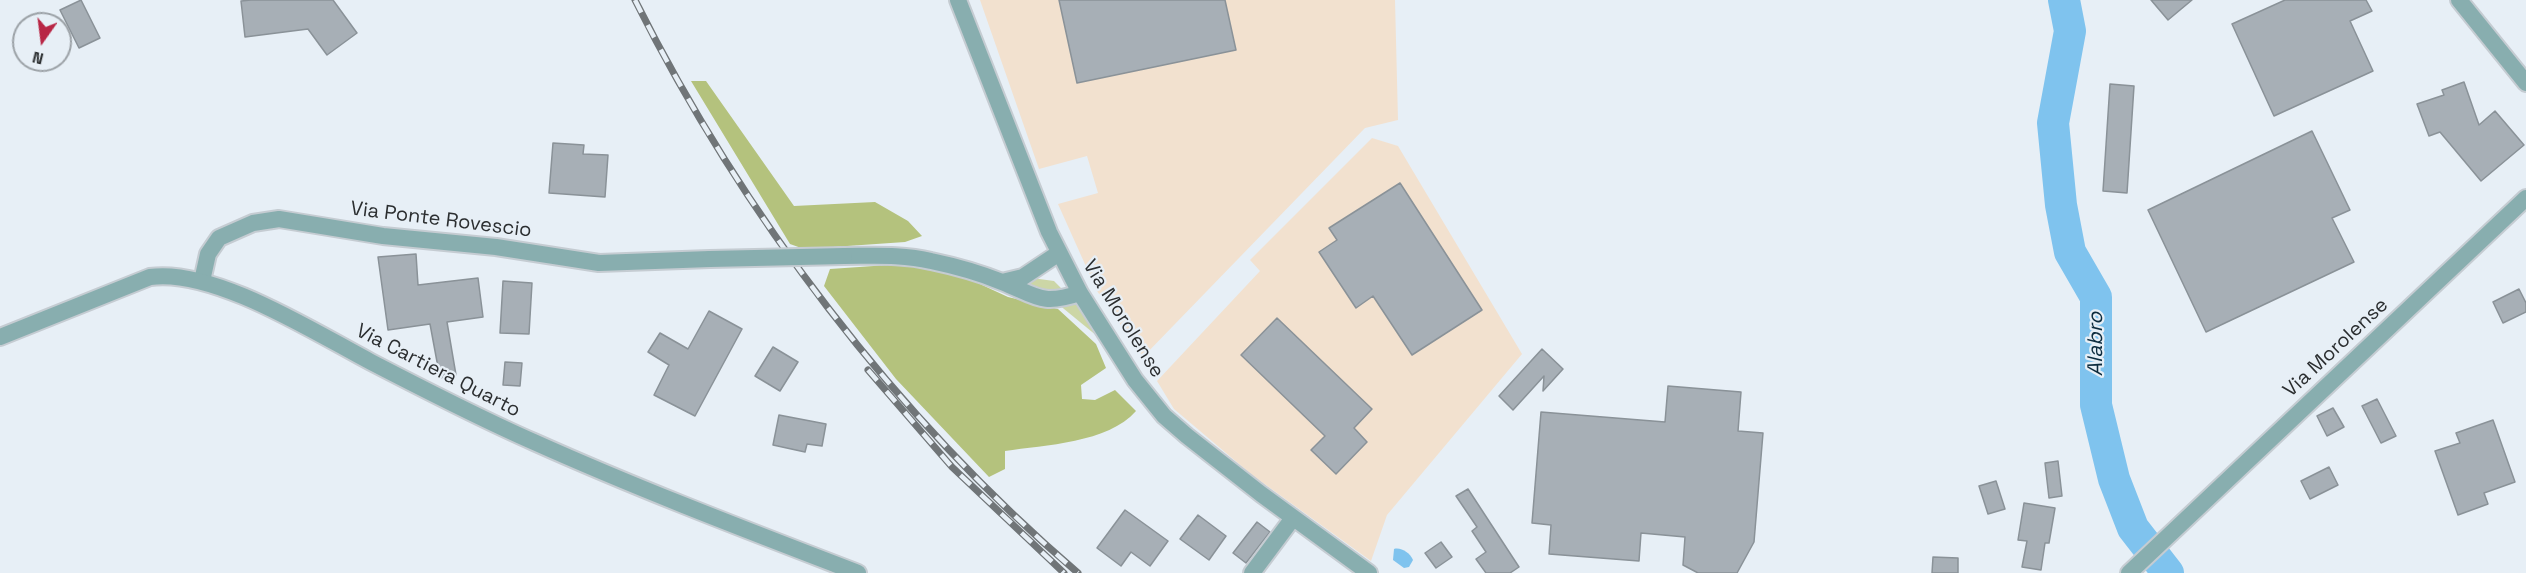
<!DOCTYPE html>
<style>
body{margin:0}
#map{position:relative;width:2526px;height:573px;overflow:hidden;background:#e7eff6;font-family:"Space Grotesk",sans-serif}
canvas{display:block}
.north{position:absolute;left:12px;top:12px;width:60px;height:60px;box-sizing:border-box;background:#e7eff6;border:2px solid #9ca2a7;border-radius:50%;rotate:194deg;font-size:16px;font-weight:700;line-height:24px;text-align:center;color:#2b2e30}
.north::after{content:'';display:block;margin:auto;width:21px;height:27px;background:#b82645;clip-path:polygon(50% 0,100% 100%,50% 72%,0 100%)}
</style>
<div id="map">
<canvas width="2526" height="573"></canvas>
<div class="north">N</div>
</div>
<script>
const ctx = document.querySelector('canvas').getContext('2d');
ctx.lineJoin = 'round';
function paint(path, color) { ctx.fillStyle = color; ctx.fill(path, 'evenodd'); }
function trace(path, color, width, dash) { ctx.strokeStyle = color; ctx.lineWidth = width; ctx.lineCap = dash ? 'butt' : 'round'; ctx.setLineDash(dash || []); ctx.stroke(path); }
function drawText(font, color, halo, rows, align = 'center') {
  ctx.font = font + ' "Space Grotesk",sans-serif'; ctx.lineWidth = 4.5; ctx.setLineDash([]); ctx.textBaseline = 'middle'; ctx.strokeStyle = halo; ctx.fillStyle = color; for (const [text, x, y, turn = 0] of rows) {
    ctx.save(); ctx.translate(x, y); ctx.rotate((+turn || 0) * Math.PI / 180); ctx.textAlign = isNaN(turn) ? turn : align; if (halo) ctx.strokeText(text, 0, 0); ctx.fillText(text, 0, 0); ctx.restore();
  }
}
paint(new Path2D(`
 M980,0H1395L1398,120L1365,128L1143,357L1097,291L1058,204L1098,193L1087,156L1039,169Z
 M1372,138L1398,146L1522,354L1387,515L1371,561L1252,475L1174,409L1157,381L1260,271L1250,260Z`), '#f2e1cf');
paint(new Path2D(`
 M1032,278L1054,281L1064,291L1057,295L1015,286Z
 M1077,303L1097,336L1058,304Z`), '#ccd6a6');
paint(new Path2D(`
 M691,81H706L794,206L875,202L908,221L922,236L905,242L804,249L790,244Z
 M903,264L954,272L1008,297L1058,309L1096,344L1106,368L1081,385L1082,399L1095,400L1115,390L1136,411C1108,443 1045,445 1005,451V469L989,477L896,379L824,286L830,269Z`), '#b4c27d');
paint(new Path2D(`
 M1394,549C1401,547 1410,553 1413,560L1409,567L1404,568L1393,560Z`), '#7fc3ee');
trace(new Path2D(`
 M2064,0L2070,31L2053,123L2061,205L2070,252L2096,297V405L2114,479L2133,528L2168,573`), '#7fc3ee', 32);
const building = new Path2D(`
 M81,0L100,38L79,48L60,10Z
 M251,0H333L357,33L327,55L308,29L245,37L241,1Z
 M1059,0H1225L1236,50L1077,83Z
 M2151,0H2192L2168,20Z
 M2285,0H2366L2372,11L2350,21L2373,71L2274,116L2232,24Z
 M2464,82L2479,125L2495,111L2524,145L2481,181L2440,132L2429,136L2417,104L2444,95L2442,90Z
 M2110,84L2134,86L2127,193L2103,191Z
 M2312,131L2350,210L2332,218L2354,262L2206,332L2148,210Z
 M553,143L584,145L583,154L608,155L605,197L549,193Z
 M1400,183L1482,310L1412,355L1373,296L1356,308L1319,252L1337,240L1329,228Z
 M416,254L418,285L478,278L483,317L447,322L456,375L440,378L430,324L388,330L378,257Z
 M503,281L532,283L529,334L500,333Z
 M2519,289L2526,303V312L2503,323L2493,302Z
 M709,311L742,329L695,416L654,395L669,365L648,352L660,333L688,349Z
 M1277,318L1372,409L1354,428L1367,442L1336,474L1311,450L1325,436L1241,355Z
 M773,347L798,362L780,391L755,376Z
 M1542,349L1563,369L1543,391L1544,376L1513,410L1499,396Z
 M505,362L522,363L520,386L503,385Z
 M1668,386L1741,392L1738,431L1763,433L1754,542L1737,573H1698L1683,565L1685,537L1641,533L1639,561L1549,554L1551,525L1532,523L1541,412L1665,422Z
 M2377,399L2396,436L2381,443L2362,406Z
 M2333,408L2344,427L2327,436L2317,416Z
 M779,415L826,424L822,446L807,444L805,452L773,445Z
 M2493,420L2515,482L2484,493L2488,504L2458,515L2435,451L2460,443L2456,433Z
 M2058,461L2062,496L2049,498L2045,463Z
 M2329,467L2338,485L2310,499L2301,481Z
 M1996,481L2005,509L1988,514L1979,486Z
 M1468,489L1519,567L1510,573H1486L1476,559L1486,552L1472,531L1477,527L1456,496Z
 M2024,503L2055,508L2049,543H2045L2041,570L2022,567L2027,541L2018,540Z
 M1125,510L1168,541L1150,566L1131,552L1121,566L1097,548Z
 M1198,515L1226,536L1209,560L1180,539Z
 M1257,522L1270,532L1246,563L1233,553Z
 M1441,542L1452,557L1436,568L1425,553Z
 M1933,557L1958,558V573H1932Z`);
paint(building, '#a7afb6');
trace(building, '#8a9298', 1.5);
const minor = new Path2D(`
 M958,0L1049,232L1080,293L1135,380L1164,416L1187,436L1261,494L1369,573
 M844,256C873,256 903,254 931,261C955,266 980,273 1002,282C1037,296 1041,306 1080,293
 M202,281L208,254L219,238L253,223L279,219L383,236L496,247L599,263L710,259
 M1002,282L1023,277L1059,253
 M1252,573L1293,518
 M2129,573L2526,198`);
const tertiary = new Path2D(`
 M2459,0L2526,83
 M0,337L150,277C214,268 314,332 371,362C425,390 479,418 534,442C641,490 749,531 858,573`);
trace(minor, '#c5ccd2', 20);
trace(tertiary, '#c5ccd2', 20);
trace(minor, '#88aeaf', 16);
trace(tertiary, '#88aeaf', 16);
const rail = new Path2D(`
 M635,0C742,214 896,417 1078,573
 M868,370L952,467L1064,573`);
trace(rail, '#707578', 7);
trace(rail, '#e7eff6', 4.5, [14]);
const minorBridge = new Path2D(`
 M710,259L844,256`);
trace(minorBridge, '#c5ccd2', 20, []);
trace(minorBridge, '#88aeaf', 16);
drawText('20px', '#2b2e30', '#e7eff6', [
 ["Via Ponte Rovescio",441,220,7],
 ["Via Morolense",1123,319,58],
 ["Via Morolense",2336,348,-43],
 ["Via Cartiera Quarto",438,371,27]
]);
drawText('italic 21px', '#0d2c3e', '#e7eff6', [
 ["Alabro",2096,344,-90]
]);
</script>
